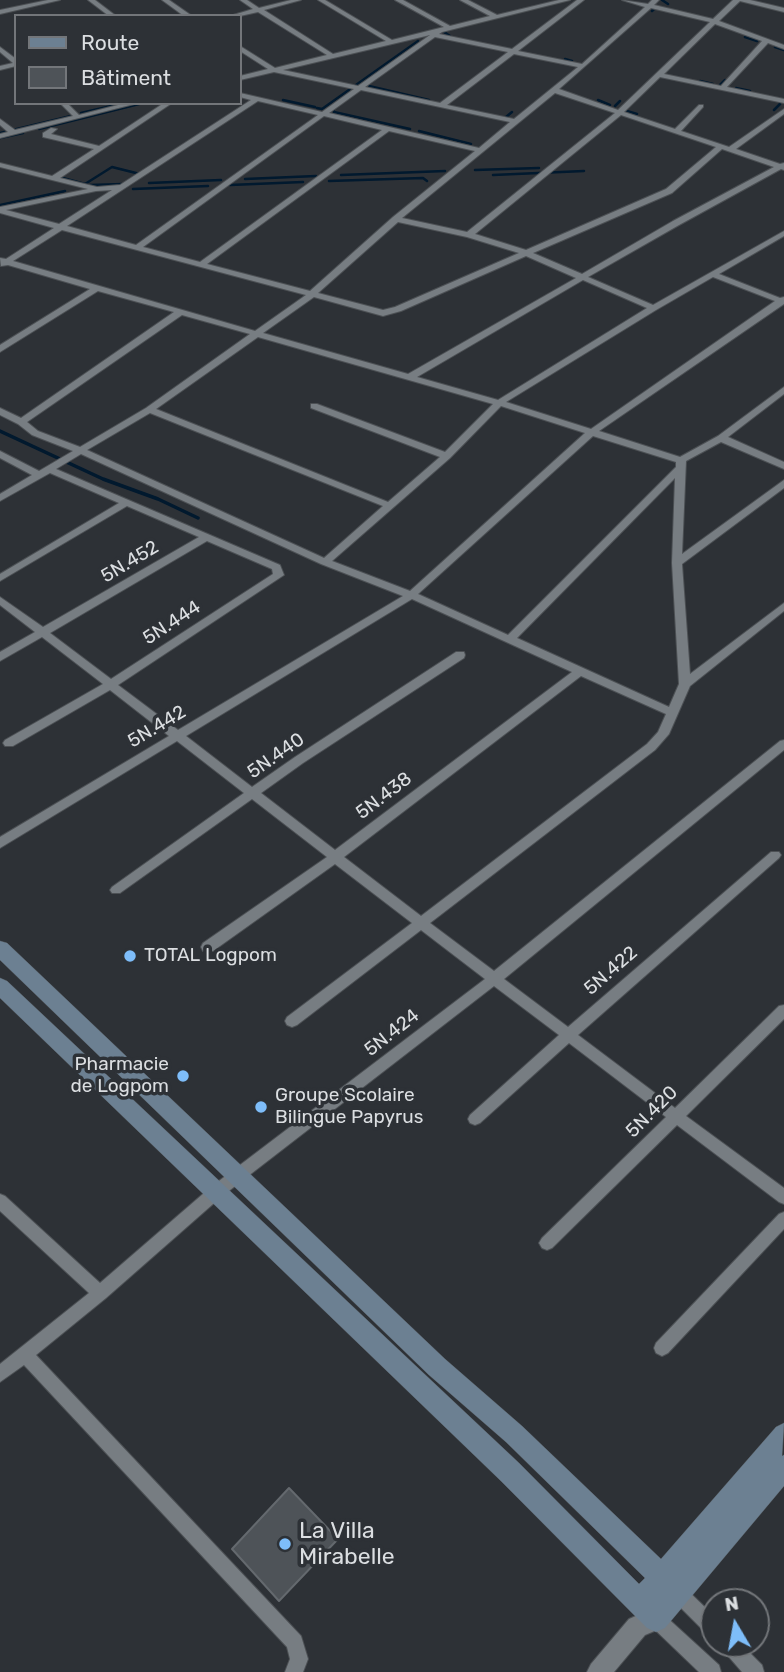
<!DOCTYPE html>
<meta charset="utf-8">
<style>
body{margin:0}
#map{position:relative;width:784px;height:1672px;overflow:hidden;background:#2d3136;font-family:Rubik,sans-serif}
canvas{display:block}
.legend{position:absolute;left:14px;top:14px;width:228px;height:91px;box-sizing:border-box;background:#2d3136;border:2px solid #73767a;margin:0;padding:9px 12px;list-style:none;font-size:21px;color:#dbdee1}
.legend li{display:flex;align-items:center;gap:14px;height:35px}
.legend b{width:35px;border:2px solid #73767a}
.north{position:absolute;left:700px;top:1588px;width:70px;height:70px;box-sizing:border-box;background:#2d3136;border:2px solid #73767a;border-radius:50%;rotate:350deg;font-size:19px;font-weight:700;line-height:28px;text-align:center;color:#dbdee1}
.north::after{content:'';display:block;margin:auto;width:24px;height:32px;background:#7ebdf9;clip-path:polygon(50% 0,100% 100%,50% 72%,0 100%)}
</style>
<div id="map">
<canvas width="784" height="1672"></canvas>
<ul class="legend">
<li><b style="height:9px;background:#6c8092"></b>Route</li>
<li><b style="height:19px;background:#4e5358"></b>Bâtiment</li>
</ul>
<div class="north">N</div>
</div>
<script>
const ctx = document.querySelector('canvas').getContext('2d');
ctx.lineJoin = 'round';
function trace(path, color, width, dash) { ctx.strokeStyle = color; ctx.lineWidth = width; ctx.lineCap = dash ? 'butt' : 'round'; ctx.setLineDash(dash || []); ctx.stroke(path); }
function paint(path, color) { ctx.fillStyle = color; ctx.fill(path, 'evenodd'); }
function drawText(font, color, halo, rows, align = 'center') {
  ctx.font = font + ' Rubik,sans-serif'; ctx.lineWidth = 7; ctx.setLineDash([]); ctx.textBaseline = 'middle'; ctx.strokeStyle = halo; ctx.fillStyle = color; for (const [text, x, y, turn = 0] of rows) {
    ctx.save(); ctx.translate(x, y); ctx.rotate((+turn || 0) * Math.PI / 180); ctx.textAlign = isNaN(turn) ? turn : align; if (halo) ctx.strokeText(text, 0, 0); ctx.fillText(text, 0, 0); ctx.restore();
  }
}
trace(new Path2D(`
 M662,0L668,4
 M652,11L654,9
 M441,30L450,36
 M745,37L757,41
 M775,47L784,50
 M565,59L572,61
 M700,81L713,84
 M720,85L725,80
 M369,86L429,100
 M736,88L750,91
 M283,100L315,107
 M598,100L610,105
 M615,106L620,101
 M317,108L322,109L418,41
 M333,109L334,112L410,129
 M774,110L780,104
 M627,111L637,114
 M81,113L124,103
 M506,117L512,112
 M39,129L143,103
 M419,131L471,144
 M0,133L75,115
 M0,138L23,133
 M475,170L539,168
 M341,175L445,171
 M493,175L584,171
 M63,178L85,184L112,167L140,174
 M245,179L316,176
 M329,181L423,178L427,181
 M149,183L221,180
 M90,185L123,184
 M230,185L303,182
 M133,189L208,186
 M0,205L65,191`), '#01192e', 2.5);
trace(new Path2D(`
 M0,431L103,479L158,499L198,518`), '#01192e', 3.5);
const building = new Path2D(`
 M289,1488L338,1539L279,1601L232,1549Z`);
paint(building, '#4e5358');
trace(building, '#64696e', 2);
const minor = new Path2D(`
 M48,0H60L0,14V10Z
 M88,0H95L116,16H109Z
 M162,0H169L192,16H184Z
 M240,0H247L259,8L291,0H301L264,10L333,54L386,41L318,0H325L392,40L444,27L395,0H403L450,26L490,16L460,0H468L497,15L559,0H570L442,32L439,34L512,49L577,0H584L518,51L582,64L645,7L622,0L648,4L652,0H659L654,5L713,19L733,0H750L784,8V12L740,1L719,21L784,45V49L768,43L727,87L784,99V103L660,77L624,112L675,129L699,105H703V107L681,131L729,147L784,109V114L736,149L780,164L784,163V170L781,169L679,225L588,277L653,305L784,231V236L719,274L780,298L784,297V304L599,431L680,457L718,436L784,387V394L728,437L784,462V469L721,442L686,461L682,554L784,480V488L682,564L690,674L784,603V611L690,686L669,734L655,750L430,923L494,971L780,741L784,740V750L504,979L568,1027L771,852H779L781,855L779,858L578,1035L675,1108L779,1006L784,1005V1019L686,1116L784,1188V1204L779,1202L677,1125L552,1248L547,1250L542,1248L539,1243L542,1238L666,1117L569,1043L480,1123L475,1125L470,1123L468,1119L470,1115L559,1035L494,986L221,1197L106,1298L36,1355L301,1636L308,1659L303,1672H285L290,1659L287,1647L24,1365L0,1382V1364L89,1293L0,1211V1194L5,1196L100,1283L211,1187L485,979L421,930L297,1025L292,1027L287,1025L285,1021L287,1017L412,923L335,864L213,951H203L201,947L203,943L327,857L252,799L120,893H112L110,890L112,887L244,793L177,741L0,848V837L169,736L110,690L13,746H5L3,743L5,740L103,684L42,637L0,661V652L35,632L0,605V597L43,627L199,537L127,506L0,581V574L119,503L50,473L0,501V494L32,475L0,458V451L39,471L73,451L32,435L18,424L0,415V408L21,418L174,312L98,291L0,352V345L90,289L8,265L1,266L0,258L6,259L54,228L0,213V207L88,189L0,167V163L52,176L94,149L43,137V133L51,128L57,129L51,134L99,146L164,103H172L60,178L97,187L120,185L251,100L240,97V93L322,112L354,89L274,72L240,80V76L268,69L240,51V46L275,68L327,55L258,12L240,16H230L253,9ZM651,8L710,22L618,110L559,89ZM715,24L762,41L721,86L664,74ZM430,35L358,86L283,70ZM435,37L508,52L440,103L365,87ZM514,54L578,67L514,119L447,105ZM361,90L510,122L479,148L329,113ZM555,93L615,113L467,232L402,218ZM258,101L318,115L136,245L67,226ZM621,115L716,147L666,189L526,250L475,234ZM324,116L382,130L200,262L143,247ZM389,131L475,151L393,217L310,291L207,264ZM722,149L774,167L673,221L582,274L533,253L672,193ZM112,190L59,224L6,210L96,191ZM398,222L467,237L519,253L395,307L383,310L318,293ZM62,230L306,295L255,331L13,261ZM526,256L576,278L408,374L263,333L314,297L383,316L401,311ZM713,277L775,301L591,429L506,402L656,310ZM583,280L647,308L498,400L417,377ZM182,315L250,334L146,408L80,447L38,431L27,422ZM258,337L493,404L445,452L317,404H311V408L440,457L388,502L156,409ZM501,406L585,433L410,591L332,561L450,458ZM150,413L383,506L324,558L87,450ZM593,436L676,462V467L508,635L418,594ZM81,454L321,564L403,596L178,730L118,685L284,575L280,565L56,469ZM675,478L672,563L679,684L669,707L517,638ZM207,541L272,569L273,574L111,679L50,633ZM412,599L572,672L335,850L261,793L303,763L464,658L465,655L464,652H456L295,757L252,787L186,736ZM581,676L666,714L658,732L647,744L421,916L344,857Z
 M0,47L16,59V66L0,70V66L13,63L0,52Z
 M60,103H67L79,115L126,103H138L0,138V134L8,132L0,125V119L15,130L73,116Z
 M784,1212V1229L668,1353L662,1356L656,1353L654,1348L656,1343L779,1214Z
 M677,1583L683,1586L714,1616V1638L708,1635L671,1598L668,1592L671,1586Z
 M656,1610L662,1613L719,1665L721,1672H699L650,1625L647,1619L650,1613Z
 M720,1644H741L762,1665L764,1672H742L723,1650Z`);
const tertiary = new Path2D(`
 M656,1607L664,1611L668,1619L664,1627L645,1635L614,1672H587L591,1664L629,1619Z`);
const secondary = new Path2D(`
 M0,941L7,943L445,1359L522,1426L661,1559L776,1427L784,1423L782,1456L784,1455V1486L665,1628L656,1632L647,1628L501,1481L0,998V978L7,981L519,1463L639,1584L645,1578L506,1442L429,1375L0,960Z`);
trace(minor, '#4c5054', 2);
trace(tertiary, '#4c5054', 2);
trace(secondary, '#4c5054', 1);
paint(minor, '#777d82');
paint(tertiary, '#777d82');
paint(secondary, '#6c8092');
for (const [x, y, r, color] of [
 [130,956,7,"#7ebdf9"],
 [183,1076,7,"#7ebdf9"],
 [261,1107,7,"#7ebdf9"],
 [285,1544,7,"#7ebdf9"]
]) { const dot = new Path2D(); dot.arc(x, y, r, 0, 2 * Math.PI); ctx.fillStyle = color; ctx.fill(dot); trace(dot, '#2d3136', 2.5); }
drawText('19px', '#dbdee1', '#2d3136', [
 ["5N.452",130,562,-31],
 ["5N.444",172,623,-33],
 ["5N.442",157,727,-31],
 ["5N.440",276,756,-35],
 ["5N.438",384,796,-37],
 ["5N.422",611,971,-41],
 ["5N.424",392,1033,-38],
 ["5N.420",652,1112,-45]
]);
drawText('19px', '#dbdee1', '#2d3136', [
 ["TOTAL Logpom",144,956],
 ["Pharmacie",169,1065,"right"],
 ["de Logpom",169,1087,"right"],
 ["Groupe Scolaire",275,1096],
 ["Bilingue Papyrus",275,1118]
], 'left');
drawText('23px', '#dbdee1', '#2d3136', [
 ["La Villa",299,1531],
 ["Mirabelle",299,1557]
], 'left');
</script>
